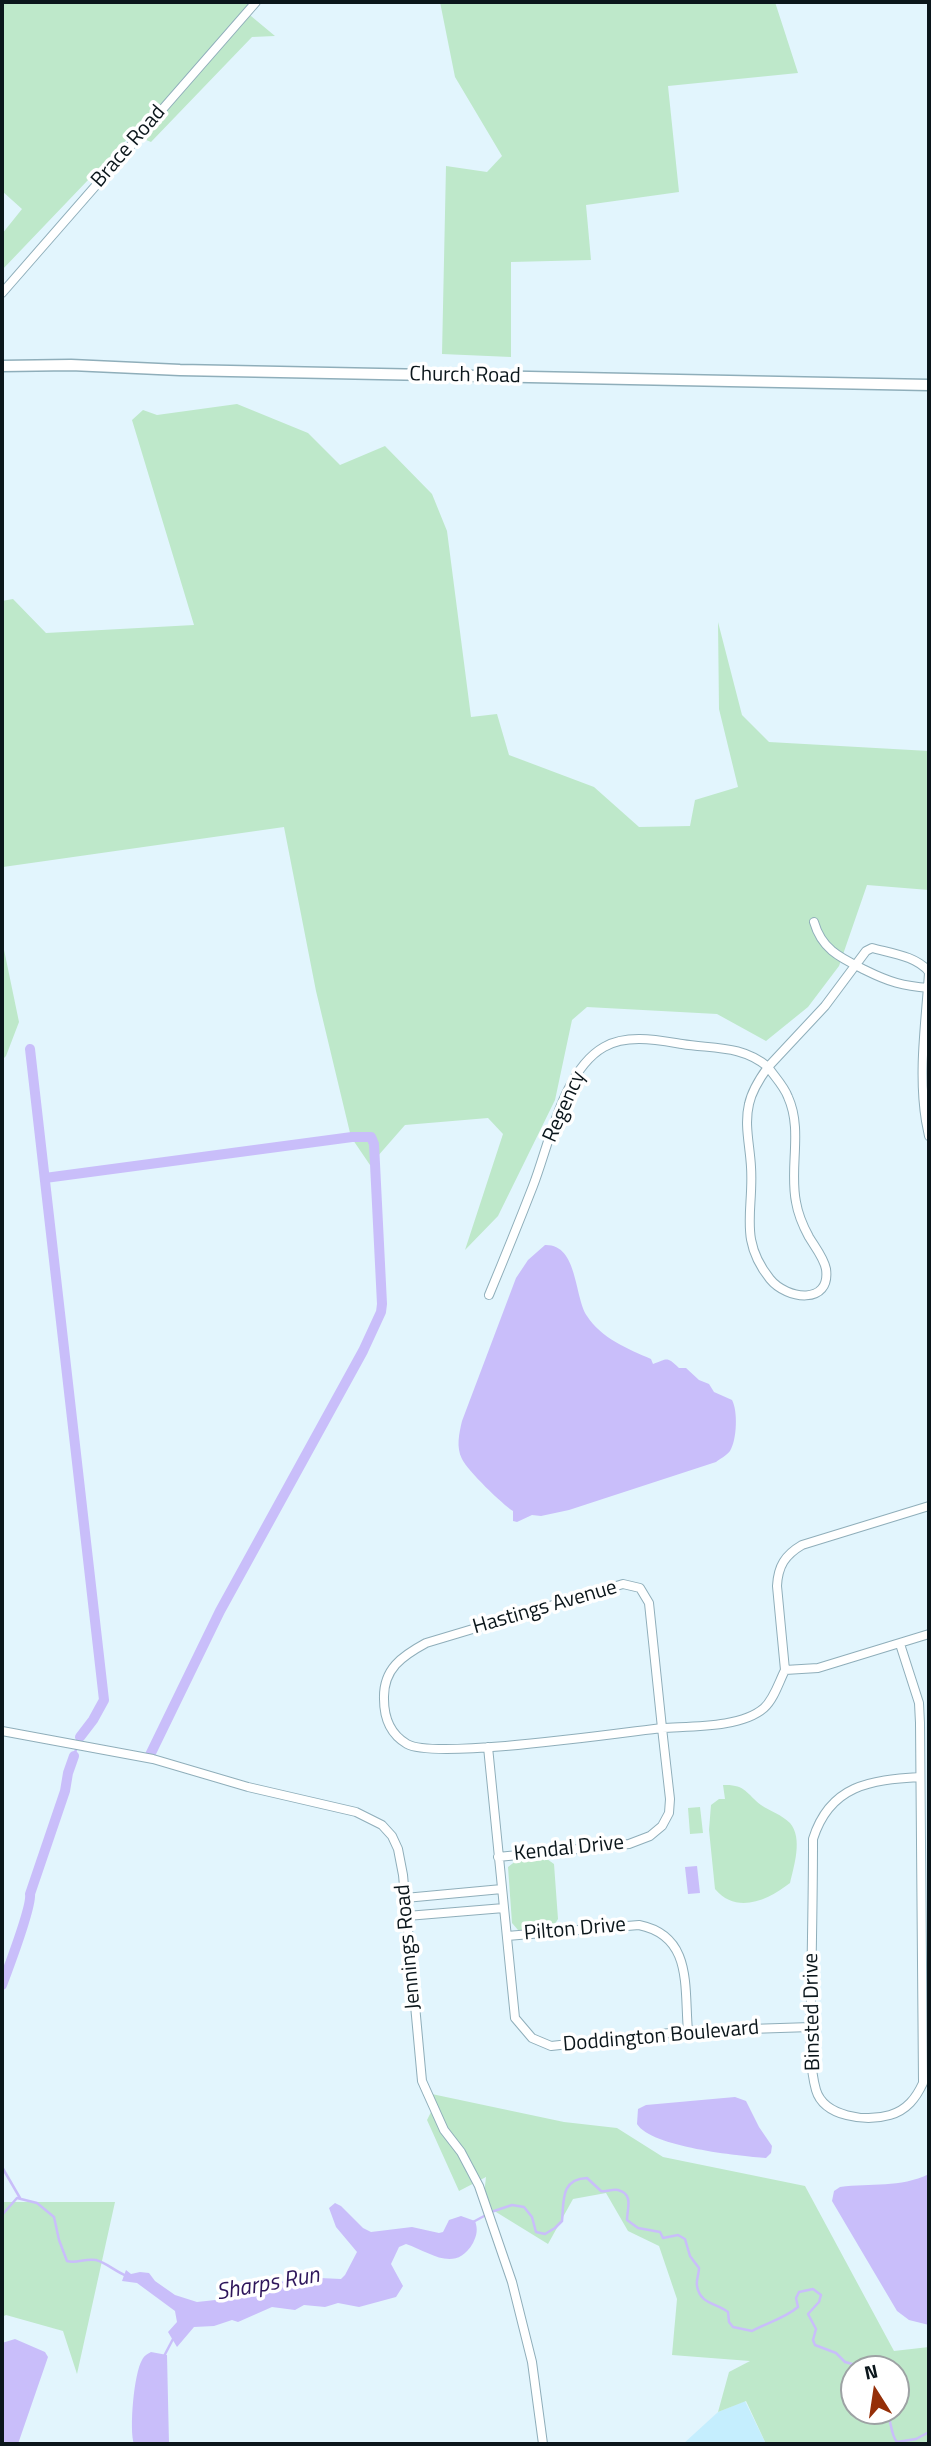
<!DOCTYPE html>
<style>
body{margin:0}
#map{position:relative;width:931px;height:2446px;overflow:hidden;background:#e2f5fd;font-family:"Titillium Web",sans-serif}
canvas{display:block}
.frame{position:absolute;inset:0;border:4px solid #0b161b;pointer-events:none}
.north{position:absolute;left:840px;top:2355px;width:70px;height:70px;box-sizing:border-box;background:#fff;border:2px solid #9da2a4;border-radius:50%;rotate:348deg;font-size:19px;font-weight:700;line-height:28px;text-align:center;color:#0b161b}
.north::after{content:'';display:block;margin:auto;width:24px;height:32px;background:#952f08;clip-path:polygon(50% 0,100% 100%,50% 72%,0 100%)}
</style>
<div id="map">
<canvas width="931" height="2446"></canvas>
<div class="frame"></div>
<div class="north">N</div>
</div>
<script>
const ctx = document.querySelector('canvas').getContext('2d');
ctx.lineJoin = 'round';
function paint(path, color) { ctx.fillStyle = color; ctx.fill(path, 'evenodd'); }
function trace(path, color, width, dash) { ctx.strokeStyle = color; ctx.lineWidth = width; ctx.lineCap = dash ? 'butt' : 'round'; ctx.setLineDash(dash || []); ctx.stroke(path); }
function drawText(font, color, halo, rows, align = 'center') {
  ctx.font = font + ' "Titillium Web",sans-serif'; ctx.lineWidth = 7; ctx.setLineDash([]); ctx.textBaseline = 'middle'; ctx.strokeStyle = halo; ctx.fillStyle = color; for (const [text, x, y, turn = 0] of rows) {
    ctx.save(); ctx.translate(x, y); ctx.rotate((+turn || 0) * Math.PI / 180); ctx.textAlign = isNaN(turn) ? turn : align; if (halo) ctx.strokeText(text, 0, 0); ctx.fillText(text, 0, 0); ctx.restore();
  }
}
paint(new Path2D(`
 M745,2401L766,2444H683L718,2412Z`), '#c5eefe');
paint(new Path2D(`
 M2,2H252L245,11L275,36L252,37L151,142L132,134L2,270V234L22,209L2,191Z
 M440,2H775L798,73L668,86L679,192L586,205L591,260L511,262V357L442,354L446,166L487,172L502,156L455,77Z
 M237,404L308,433L340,465L385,446L432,494L447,531L471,717L497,714L509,755L594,787L639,827L690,826L695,800L738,787L719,709L718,622L742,715L769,742L929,751V890L867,885L839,966L808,1007L766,1041L717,1014L587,1007L572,1020L555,1100L498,1216L465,1250L503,1134L488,1118L405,1125L370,1165L351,1137L316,991L284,827L3,867L2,601L13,599L46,633L194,625L132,420L143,410L157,415Z
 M2,940L19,1022L6,1056L2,1060Z
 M723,1785C745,1784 746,1793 761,1805C770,1811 782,1815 790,1823C803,1838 794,1866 790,1883C768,1900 737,1915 715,1889L709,1830L711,1805L719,1799H725Z
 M700,1807L703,1833L690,1834L688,1808Z
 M541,1858L547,1859L554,1864L558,1919C552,1932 531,1931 518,1930L512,1923L508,1867L517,1860Z
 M427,2093L564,2122L617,2128L663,2157L805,2186L894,2351L929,2347V2444H766L746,2401L718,2412L729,2372L750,2361L672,2355L677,2299L659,2246L628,2231L606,2193L573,2199L548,2244L483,2204L486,2177L459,2191L427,2120L433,2108ZM854,2369H896V2411H854Z
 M2,2202H115L77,2374L63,2331L6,2315L2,2317Z`), '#bee8ca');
paint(new Path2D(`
 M545,1245C578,1244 574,1296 587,1316C601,1338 628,1349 651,1359L653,1364C668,1359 666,1356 679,1368H686L699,1380L709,1384L714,1392L732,1400C738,1411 737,1440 730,1451C727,1455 720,1459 716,1462L569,1510L541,1516L532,1515L517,1522L513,1521V1511C502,1504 468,1471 462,1459C456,1447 459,1434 462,1421L516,1278L528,1260Z
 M697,1866L700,1893L688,1894L685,1867Z
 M735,2097L746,2101L759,2127L772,2146L771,2153L766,2158C739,2156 651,2147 637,2124L638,2109L646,2105Z
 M929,2174V2325L909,2320L897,2311L832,2201L834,2191L840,2187C871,2183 900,2188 929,2174Z
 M335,2203L341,2206L363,2228L371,2232L412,2227L439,2233L443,2232L449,2220L461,2216L475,2221C478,2229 477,2235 473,2243C455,2274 430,2252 406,2244L399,2247L391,2264L403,2286L396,2297L359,2307L338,2303L325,2307L304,2305L295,2310L272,2307L238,2322L232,2320L214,2326L194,2327L177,2347L168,2332L177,2322L175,2311L137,2283L122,2281L126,2270L131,2274L140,2272L149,2273L155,2281L175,2295L197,2302L243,2297L251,2289L267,2283L320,2278L341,2279L345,2275L357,2252L336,2227L329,2208Z
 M15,2339L45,2352L48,2357L19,2441L18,2444H2V2343Z
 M151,2352L167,2355L169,2444H134C129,2430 134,2373 142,2360C145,2355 146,2355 151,2352Z`), '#c9befa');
trace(new Path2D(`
 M74,1756L80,1737
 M2,2167L20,2198
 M491,2212L512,2205L524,2207L532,2217L536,2232L545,2234L555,2228L562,2221C564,2202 560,2179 587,2178L601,2191C606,2192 612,2189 618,2190C634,2194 627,2209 627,2220L638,2228L660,2232L663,2238L678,2235L685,2239L690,2256L699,2268C699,2274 696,2280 697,2286C700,2304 716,2303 728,2312L729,2322L733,2327L752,2331C767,2323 785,2318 798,2307L796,2298L799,2292L813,2289L821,2295L819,2302L808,2314L816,2329L813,2340L815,2345L836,2353L845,2362L871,2369
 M2,2215L17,2198L37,2203L54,2217L59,2240L67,2261C76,2264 85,2258 96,2260C107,2263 116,2272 127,2276
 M473,2222L486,2215
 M163,2358L173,2339
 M887,2411C891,2420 891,2436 897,2442L916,2439L929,2432`), '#c9befa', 2.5);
trace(new Path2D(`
 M30,1049L104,1700L93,1720L80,1737
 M45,1178L352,1137H371L374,1144L382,1304L381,1312L363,1351L220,1611L150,1755
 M2,1985C8,1969 32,1906 30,1894L65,1791L68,1773L74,1756`), '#c9befa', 10);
const street = new Path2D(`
 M2,293L256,2
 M814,922C822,950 841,958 865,970C889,982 903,986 929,988
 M768,1067C774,1076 784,1086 788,1097C803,1130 789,1168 796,1202C798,1214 803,1226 809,1237C815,1247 824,1258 826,1269C831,1305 787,1300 770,1279C738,1239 754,1211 751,1167C750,1146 744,1125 749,1104C752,1090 760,1078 768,1067Z
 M929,1120L926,1121L929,1136
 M926,1121C918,1072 926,1021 929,973
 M489,1295C504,1259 519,1222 533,1186C549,1145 563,1070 604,1047C627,1034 657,1040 682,1044C713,1049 742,1045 768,1067L825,1006L866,951L872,948C890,953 917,956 929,972
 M623,1584L640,1588L649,1603L662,1728C619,1733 435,1760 407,1744C390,1734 384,1717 384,1699C383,1669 402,1656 426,1643Z
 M900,1644L919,1703L920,1723L923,2083C916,2098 907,2110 890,2115C866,2122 824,2117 816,2090C808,2062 811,2023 811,1994C812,1942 813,1890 813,1839C830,1785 870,1780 920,1777
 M785,1670L777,1586C778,1566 785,1555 802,1545L929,1506
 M2,1731L153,1759L248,1787L356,1812L382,1825L392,1836L398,1849L403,1875L422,2081L444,2130L461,2152L479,2186L512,2282L532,2362L543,2444
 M488,1747L515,2018L532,2038L551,2046L688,2031L811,2027
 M498,1857L629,1844L650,1836L662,1826L669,1813L670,1799L662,1728C692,1726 741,1728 764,1708C774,1699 779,1682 785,1670L818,1668L929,1634
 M405,1898L502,1889
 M407,1916L504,1908
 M507,1936L639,1925C693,1936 684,1987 688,2031`);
const secondary = new Path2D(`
 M2,366L71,365L180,370L929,385`);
trace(street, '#8faeba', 10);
trace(secondary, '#8faeba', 13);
trace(street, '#fff', 8);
trace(secondary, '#fff', 10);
drawText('21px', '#0b161b', '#fff', [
 ["Brace Road",129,147,-49],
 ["Church Road",465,376,1],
 ["Regency",565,1107,-66],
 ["Hastings Avenue",545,1608,-16],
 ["Kendal Drive",569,1849,-6],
 ["Pilton Drive",575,1930,-5],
 ["Jennings Road",409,1947,-95],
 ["Binsted Drive",813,2012,-91],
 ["Doddington Boulevard",661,2037,-5]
]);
drawText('italic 23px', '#2e165b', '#fff', [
 ["Sharps Run",268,2285,-10]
]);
</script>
